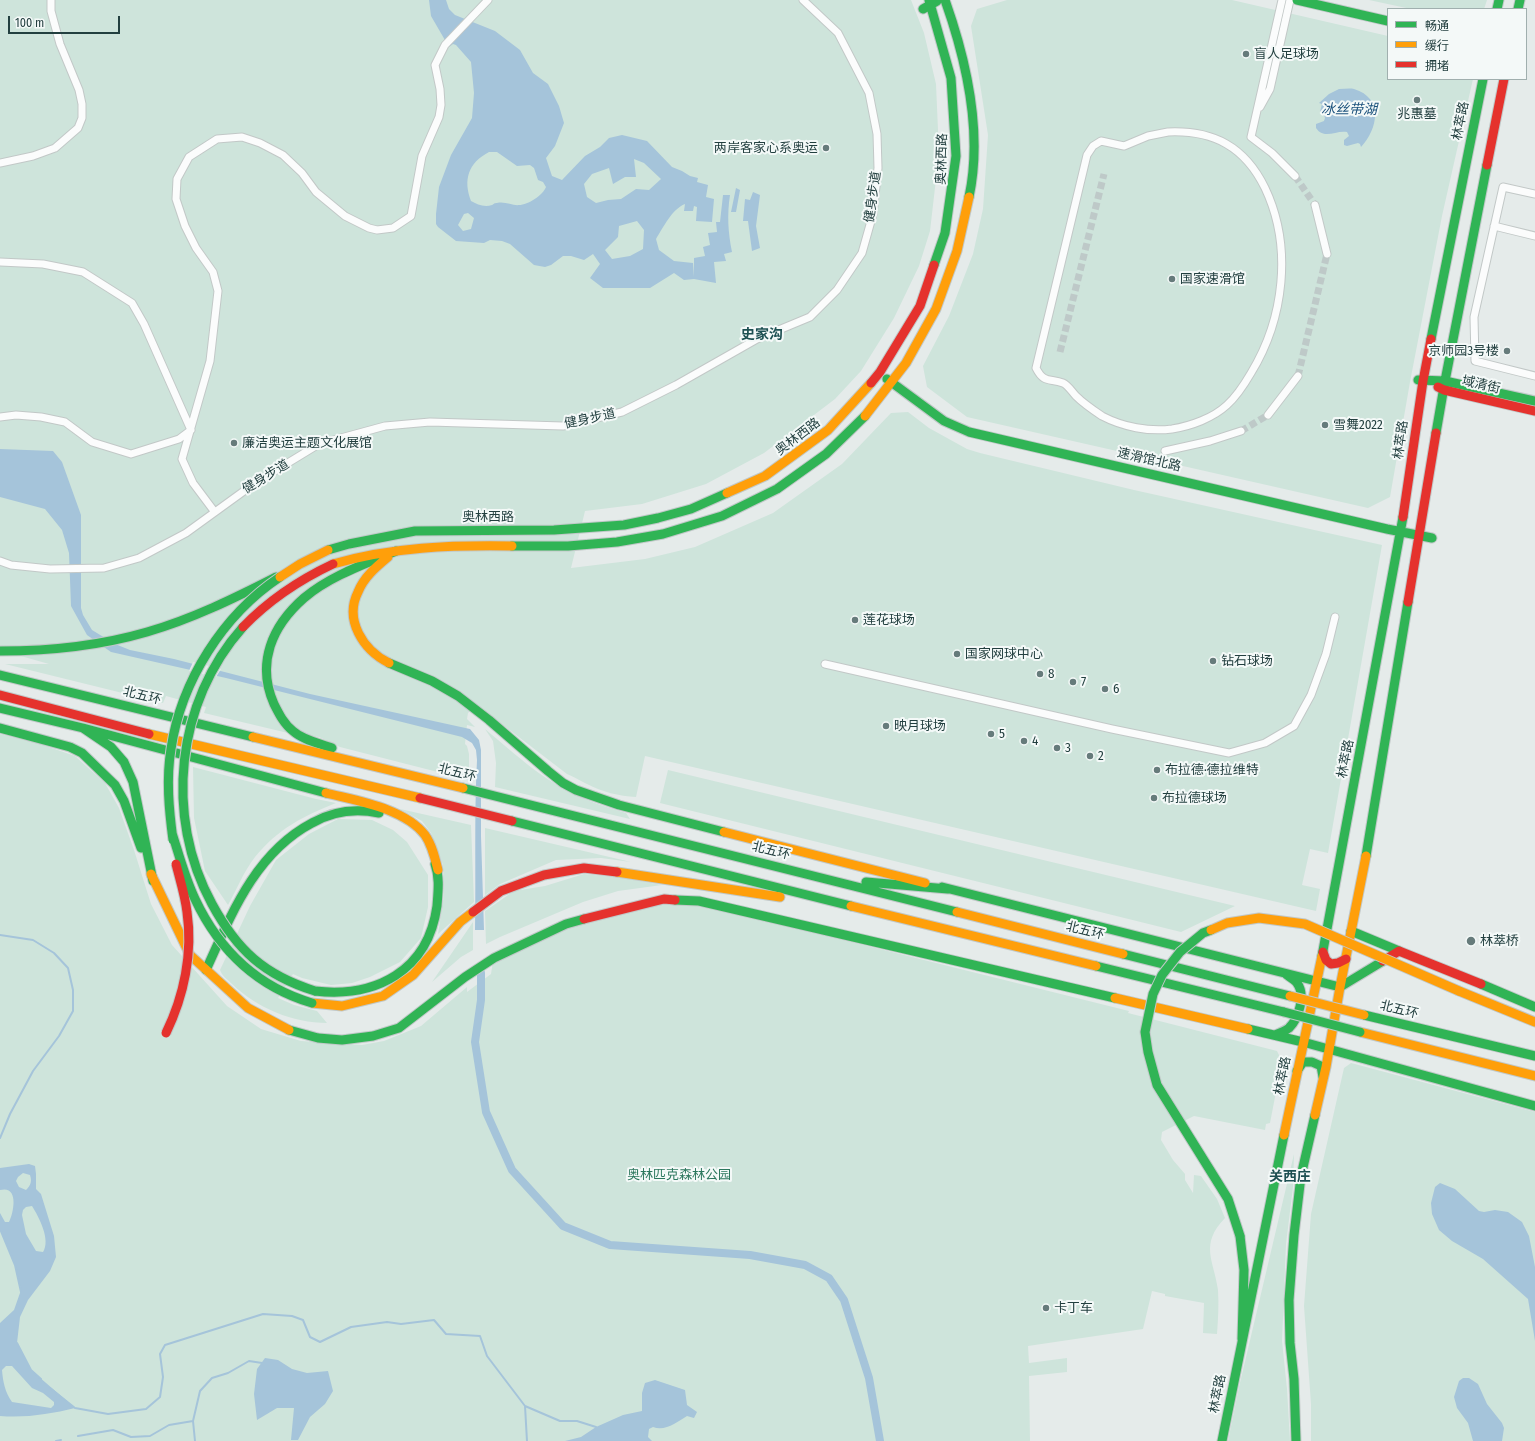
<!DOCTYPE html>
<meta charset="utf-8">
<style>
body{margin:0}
#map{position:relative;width:1535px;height:1441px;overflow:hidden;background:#e5ebea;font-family:"Fira Sans Condensed","Noto Sans SC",sans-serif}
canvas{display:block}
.legend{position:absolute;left:1387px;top:8px;width:140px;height:72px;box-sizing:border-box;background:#f4f9f8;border:1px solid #a0afae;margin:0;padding:5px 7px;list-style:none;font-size:12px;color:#223f3f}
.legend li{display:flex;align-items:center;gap:8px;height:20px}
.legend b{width:20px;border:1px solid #a0afae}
.scale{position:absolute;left:8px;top:16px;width:112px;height:18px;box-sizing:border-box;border:2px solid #223f3f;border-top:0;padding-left:5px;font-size:12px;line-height:14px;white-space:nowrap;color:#223f3f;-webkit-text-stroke:3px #f4f9f8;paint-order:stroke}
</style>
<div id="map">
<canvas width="1535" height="1441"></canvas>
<ul class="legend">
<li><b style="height:5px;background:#30b455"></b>畅通</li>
<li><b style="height:5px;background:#ff9f0a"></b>缓行</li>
<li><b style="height:5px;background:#e5322d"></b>拥堵</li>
</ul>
<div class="scale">100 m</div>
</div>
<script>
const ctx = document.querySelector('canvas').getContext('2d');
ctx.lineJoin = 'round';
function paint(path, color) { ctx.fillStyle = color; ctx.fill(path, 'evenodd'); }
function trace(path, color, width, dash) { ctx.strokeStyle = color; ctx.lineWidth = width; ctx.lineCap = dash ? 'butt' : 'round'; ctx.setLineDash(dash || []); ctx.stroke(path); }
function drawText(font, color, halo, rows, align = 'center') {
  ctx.font = font + ' "Fira Sans Condensed","Noto Sans SC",sans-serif'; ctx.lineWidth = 4; ctx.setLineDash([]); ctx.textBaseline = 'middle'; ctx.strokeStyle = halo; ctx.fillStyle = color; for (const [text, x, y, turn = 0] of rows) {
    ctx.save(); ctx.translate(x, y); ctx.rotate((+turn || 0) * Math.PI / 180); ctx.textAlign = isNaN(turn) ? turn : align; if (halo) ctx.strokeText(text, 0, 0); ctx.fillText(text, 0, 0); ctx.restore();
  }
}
paint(new Path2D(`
 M0,0H911L924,33L936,84L939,153L930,231L919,266L894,318L861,371L835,399L764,453L706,484L642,504L585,511L571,568L645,559L695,547L773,513L842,464L891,413L908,412L929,428L967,449L980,453L1134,490L1382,545L1328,853L1310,849L1302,885L1320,889L1316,911L645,756L636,797C619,796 602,792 587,784C580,781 575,777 567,774L477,705L468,713L467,719L475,727L467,725L465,744L467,746L469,754V780L340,747L319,737L288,733L204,713L206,707L166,696L163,703L5,664H49L0,650Z
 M1007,0H1232L1388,36V79H1473L1442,216L1410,382L1390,497L1368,508L967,417L927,387L923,366L949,316L973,254L983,209L988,135L971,26L977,9Z
 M1369,0H1487L1484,9H1411Z
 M485,729C516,755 547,784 585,799C599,805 613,809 626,813L630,819L495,787L496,763L493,741Z
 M0,734L40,744L75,756L105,783L119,808L134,850L151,904L172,945L227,1006L261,1029L301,1041L362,1045L384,1041L421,1026L467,987V992L491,974L493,961L568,928L666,901L699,904L1129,1011L1128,1013L1277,1051L1282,1061L1270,1123L1266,1124L1265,1130L1194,1116L1162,1132L1161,1140L1173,1160L1185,1174V1180L1193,1193L1194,1175L1201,1176L1217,1199L1225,1218C1199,1245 1214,1260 1218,1290C1219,1305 1218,1320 1217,1334L1203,1333L1204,1303L1165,1296V1294L1152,1291L1143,1329L1028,1346L1029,1363L1067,1358V1372L1029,1376L1030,1441H0Z
 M193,767L316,799L336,803C303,816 278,829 255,857C244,871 237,889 228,905L205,871L194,818Z
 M668,770L1235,906L1181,932L660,803Z
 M400,809L471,825L474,902L438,934L444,894L443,865L431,833L422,821Z
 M338,819L372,820L393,830L407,842L428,875V907L421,938L400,962L370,977L352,983L331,985L302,978L293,974L278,998L294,1005L317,1011L327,1023C293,1023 257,1008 232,984C227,979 222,976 220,970L250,906L276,860L309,834Z
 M485,828L631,862L601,858L556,860L500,884L485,895Z
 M584,874L623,878L662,885L618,891L583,902L500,937L486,944L485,911L514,891L545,886Z
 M473,922V950L461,957L432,982Z
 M1351,1063L1535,1112V1441H1311V1404L1304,1306L1311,1214L1344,1068Z
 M1294,1154L1293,1187L1286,1244L1282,1341L1287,1389L1290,1441H1228L1239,1387Z`), '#cee4db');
paint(new Path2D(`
 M429,0H446L449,9L455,15L495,31L520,50L533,73L548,84L559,106L564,123L555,146L546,158L552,176L562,180L585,156L600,147L609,138L622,135L647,141L672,167L682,171L690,176L698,178L697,182L708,185L706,197L714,199L712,222L696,221L697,207L694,206L693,211H684L685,204C672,209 663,228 656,239L659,250L674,261L693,263L694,277V258L705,256L703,247L710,245L708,233L717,232L716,222H720L723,195H730C727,215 728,232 732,252L724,254L726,261L714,262L716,283L694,279L684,280L674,273L650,288H603L590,278L600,264L593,254L584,260L571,256H563L551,265L545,267L534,265L510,244L502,241L490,240L484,243L456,241L438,227L436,224V214L439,187L451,155L472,118L474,93L471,62L456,45L453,44L449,47L431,16ZM489,152H497L517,166L530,165L534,168L538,180L543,182L546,187C543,195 528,205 519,205C513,206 505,201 497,203C494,203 494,204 492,205C484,208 477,204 471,201C463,180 468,163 489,152ZM634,159L644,163L661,179L649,190L636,189L621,199L608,200L596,203L587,197L584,184L592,174L609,168L613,184L625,177H636ZM468,213L474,218L471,229L463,231L458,225L464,214ZM637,221L644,230L643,249L630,256L612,259L605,250L618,237L619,226Z
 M1339,89C1344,89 1350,88 1354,89C1384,98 1378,129 1361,147L1360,144L1358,143L1347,146L1344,145V140L1349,136L1347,132C1336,130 1324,140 1316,128V124L1324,121L1325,118L1324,115L1320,112L1322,104L1319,103L1329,94Z
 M736,188L740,190L736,212H731Z
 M753,192L760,195L756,226L760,248L752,251L748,221H743L745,199L750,200Z
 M0,449L53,451L62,462L81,515V608L83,615L92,630L115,644L130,650L174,659L310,694L470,729L479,740L481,750V836L484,930H475C476,873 474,817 477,760L476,750L472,743L462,737L226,678L111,652L87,635L71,606L69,553L62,530L45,509L0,497Z
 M29,1164L35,1166L36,1174V1189L41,1194L54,1236L56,1257L50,1271L28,1300L20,1317L17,1343L31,1370L75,1408C51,1414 26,1418 0,1416V1323L14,1310L21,1290L15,1265L0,1229V1213L5,1222H9C14,1212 19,1185 0,1190V1168ZM23,1173L30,1175C32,1181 31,1185 26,1190L19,1187L16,1181L18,1177ZM32,1206C39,1217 51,1240 43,1252L36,1251L26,1234L22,1215L23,1210L26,1207ZM6,1366H12L32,1388L43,1393L54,1402V1405L51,1408L12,1402C5,1392 3,1382 2,1370Z
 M1440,1183L1455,1189L1479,1211L1484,1212L1495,1210L1508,1212L1522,1222L1529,1236L1535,1267V1341L1528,1299L1483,1259L1452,1241L1439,1230L1432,1214L1431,1203L1435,1187Z
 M265,1358L278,1360L292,1369L307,1373L328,1371L333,1391L325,1404L310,1417L298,1440H291L294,1408H277L257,1420L254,1394L257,1369Z
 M1463,1378H1469L1478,1384L1487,1404L1502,1423L1504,1428L1502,1441H1473L1468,1423L1457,1408L1454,1397L1459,1381Z
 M655,1380L685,1390L687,1405L697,1412L694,1418L687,1416C677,1422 665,1432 653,1427L649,1429L648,1437L652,1441H565L581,1437L596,1427L623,1415L642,1411V1393L645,1383Z`), '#a5c4da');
paint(new Path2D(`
 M193,662L221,669L216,677L189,671Z`), '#e5ebea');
trace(new Path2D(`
 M0,935L33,940L54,953L68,968L73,990V1011L59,1036L33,1071L10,1114L0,1138
 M0,1229L15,1265L21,1292
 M17,1343L31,1370L41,1379
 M50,1388L75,1408L108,1414L146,1409L160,1397L163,1377L160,1354L165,1345L263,1314L292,1316L303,1320L310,1337L320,1342L351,1327L387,1322L401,1324L434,1320L446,1334L480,1336L487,1356L525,1406L527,1441
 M525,1406L560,1421H577L596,1427
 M193,1421L195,1441
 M78,1436L113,1430L131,1437L150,1436L169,1425L193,1421L200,1391L212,1378L228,1373L249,1361L262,1363
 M56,1441L61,1440`), '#a5c4da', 2);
trace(new Path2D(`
 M481,973V1000L475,1042L486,1112L512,1170L563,1226L610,1245L750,1255L805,1265L829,1278L844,1300L869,1378L880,1441`), '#a5c4da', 8);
trace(new Path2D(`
 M1295,176L1315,205
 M1060,352L1104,174
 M1298,376L1327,254
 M1241,431L1268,415`), '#bec9c8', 7, [7, 3.5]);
const street = new Path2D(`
 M1282,0L1251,137L1272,153L1295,176
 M1260,107L1270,89L1290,0
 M1168,132C1214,130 1245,147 1265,188C1293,247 1284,319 1251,373C1244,385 1237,396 1227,405C1213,418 1191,426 1172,429C1149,432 1123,427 1102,416C1093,410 1084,404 1076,396C1072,392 1068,385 1063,383C1050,378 1044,384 1036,368L1087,155L1093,146L1101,141L1124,146L1148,136Z
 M0,163L33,156L55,148L78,128L82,118V104L79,90L60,44L51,11V0
 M1535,194L1503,187L1474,317L1475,361L1535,376
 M1315,205L1327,254
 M1494,226L1535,236
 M0,262L43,264L83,272L132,303L144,324L191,430L179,439L131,454L92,442L65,422L41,417L16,415L0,417
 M1268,415L1298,376
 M1165,451L1210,441L1241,431
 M214,511L193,483L182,459L210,361L218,291L213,272L196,248L185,226L176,199L177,179L189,157L217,139L242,137L260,143L283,155L302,173L316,192L345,216L369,228L377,230L393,228L411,216L422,156L439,117L441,105L440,89L435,65L445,45L488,0
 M0,561L11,565L50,569L104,568L139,558L186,533L255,483L319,444L385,426L430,422L563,426L622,412L676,385L757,339L810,317L837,290L862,253L873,214L878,168L877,134L869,93L838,33L803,0
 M825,664L1112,729L1229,753L1265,743L1294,726L1311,695L1326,654L1335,617`);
const fast = new Path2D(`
 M929,0L951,78L956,156L945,233L934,265
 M945,0C967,62 983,132 969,197
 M1297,0L1388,21
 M923,9L937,1
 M1497,9L1499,0
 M1518,9L1520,0
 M1431,339L1483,79
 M887,379L944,421L969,432L1387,529L1432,538
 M1418,380L1445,381L1535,401
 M1436,433L1445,381L1487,165
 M512,546H568L617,542L663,534L722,516L777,489L826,454L865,416
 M328,550L349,544L415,531L554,530L624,525L658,518L691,509L727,493
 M0,651C50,651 99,646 147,632C192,619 235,598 276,577
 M389,663L432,681L458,696L489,720L548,771L563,783L576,790L619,805L724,832
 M0,675L253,737
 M0,708L83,728L111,747L124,762L133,782L153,881
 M0,728L70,747L82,753L115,785L124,801L141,848
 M83,728L326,793
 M332,748C319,743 303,740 293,731C284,724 279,714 274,704C256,663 272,626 304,598C330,576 365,564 396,551
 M463,788L957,912
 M512,821L851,906
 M1366,856L1408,602
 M866,882L948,889
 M942,887L1340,987L1383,961
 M675,900L699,901L1115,998
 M1351,931L1399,951
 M1123,954L1290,996
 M1322,956L1403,517
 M1096,966L1284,1012
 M206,970C231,915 255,853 312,823C333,811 355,808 379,813
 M1481,984L1535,1007
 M315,991C376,998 428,971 437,906C438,892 440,878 435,864
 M1364,1015L1535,1056
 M1248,1029L1303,1042L1535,1106
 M289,1030L318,1038L342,1040L373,1036L399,1028L465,977L494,958L566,924L584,919
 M1275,1035C1280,1033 1285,1031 1289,1028C1299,1018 1306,995 1297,983C1295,980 1290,977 1287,975
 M1297,1071L1303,1062H1312L1321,1066L1323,1077
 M1240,1236L1244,1270L1242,1339
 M1222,1441L1284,1135
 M1296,1441L1294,1379L1290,1343L1289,1300L1294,1235L1301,1176L1315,1115`);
const slow = new Path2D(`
 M865,416L906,363L936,309L957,251L969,197
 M727,493L765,476L828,430L871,383
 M388,557C376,567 364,577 358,592C344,620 363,650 389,663
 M333,564C392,547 451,545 512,546
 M149,734L420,798
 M253,737L463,788
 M326,793C357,801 404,808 425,835C432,845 435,858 438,870
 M724,832L925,883
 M617,872L780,897
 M151,874L190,955L248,1008L289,1030
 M851,906L1096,966
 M957,912L1123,954
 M1459,991L1535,1022
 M1115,998L1248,1029
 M312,1003L342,1006L383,996L413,975L460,922L473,912
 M1360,1032L1535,1076
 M1315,1115L1326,1067L1340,987L1366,856
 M1284,1135L1322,956`);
const jam = new Path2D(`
 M1487,165L1504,79
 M871,383L880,372L920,306L934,265
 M1438,387L1444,390L1535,411
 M1403,517L1423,381L1431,339
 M1408,602L1436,433
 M0,695L149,734
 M420,798L512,821
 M473,912L501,891L544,875L584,868L617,872
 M584,919L664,899L675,900
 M1323,952L1326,960L1331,964L1338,963L1346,959
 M1383,961L1399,951L1481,984`);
trace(street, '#c2c8c7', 9);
trace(fast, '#c1c8c8', 11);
trace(slow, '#c1c8c8', 11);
trace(jam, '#c1c8c8', 11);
trace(street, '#fbfcfc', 7);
trace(fast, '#30b455', 9);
trace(slow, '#ff9f0a', 9);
trace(jam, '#e5322d', 9);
const fastBridge = new Path2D(`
 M243,627C176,702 164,816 212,904C237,950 264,975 315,991
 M172,833C179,855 185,878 195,899C219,950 258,987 312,1003
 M173,840C169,810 166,779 171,749C181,681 223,615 280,577
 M1211,930L1203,933L1180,952L1162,975L1153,994L1145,1032L1148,1052L1157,1085L1228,1199L1240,1236
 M1284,1012L1360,1032`);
const slowBridge = new Path2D(`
 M280,577L300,564L328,550
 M1211,930L1227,923L1259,918L1305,924L1459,991
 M1290,996L1364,1015`);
const jamBridge = new Path2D(`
 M243,627C269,600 299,580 333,564
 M166,1033C184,996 193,953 187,912C185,895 180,880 176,864`);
trace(fastBridge, '#c1c8c8', 11, []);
trace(slowBridge, '#c1c8c8', 11, []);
trace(jamBridge, '#c1c8c8', 11, []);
trace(fastBridge, '#30b455', 9);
trace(slowBridge, '#ff9f0a', 9);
trace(jamBridge, '#e5322d', 9);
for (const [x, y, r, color] of [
 [1246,54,4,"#667b7b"],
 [1417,100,4,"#667b7b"],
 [826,148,4,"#667b7b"],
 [1172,279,4,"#667b7b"],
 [1507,351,4,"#667b7b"],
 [1325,425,4,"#667b7b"],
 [234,443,4,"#667b7b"],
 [855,620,4,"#667b7b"],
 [957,654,4,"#667b7b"],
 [1213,661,4,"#667b7b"],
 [1040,674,4,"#667b7b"],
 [1073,682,4,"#667b7b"],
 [1105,689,4,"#667b7b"],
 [886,726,4,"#667b7b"],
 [991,734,4,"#667b7b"],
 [1024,741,4,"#667b7b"],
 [1057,748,4,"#667b7b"],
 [1090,756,4,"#667b7b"],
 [1157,770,4,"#667b7b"],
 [1154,798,4,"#667b7b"],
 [1471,941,5,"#667b7b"],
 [1046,1308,4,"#667b7b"]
]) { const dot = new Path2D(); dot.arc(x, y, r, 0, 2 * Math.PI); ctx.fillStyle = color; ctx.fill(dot); trace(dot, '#f4f9f8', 1.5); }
drawText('13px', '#223f3f', '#f4f9f8', [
 ["盲人足球场",1254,54],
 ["兆惠墓",1417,114,"center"],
 ["两岸客家心系奥运",818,148,"right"],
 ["国家速滑馆",1180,279],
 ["京师园3号楼",1499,351,"right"],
 ["雪舞2022",1333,425],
 ["廉洁奥运主题文化展馆",242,443],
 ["莲花球场",863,620],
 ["国家网球中心",965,654],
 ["钻石球场",1221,661],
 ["8",1048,674],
 ["7",1081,682],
 ["6",1113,689],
 ["映月球场",894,726],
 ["5",999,734],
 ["4",1032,741],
 ["3",1065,748],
 ["2",1098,756],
 ["布拉德·德拉维特",1165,770],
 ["布拉德球场",1162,798],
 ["林萃桥",1480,941],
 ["卡丁车",1054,1308]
], 'left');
drawText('13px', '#223f3f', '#f4f9f8', [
 ["林萃路",1461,121,-79],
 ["奥林西路",942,159,-88],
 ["健身步道",873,197,-82],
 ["域清街",1481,385,13],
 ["健身步道",590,419,-12],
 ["奥林西路",798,437,-37],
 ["林萃路",1401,440,-82],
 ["速滑馆北路",1149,460,13],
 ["健身步道",266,477,-32],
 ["奥林西路",488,517],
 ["北五环",142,696,14],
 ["林萃路",1346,759,-79],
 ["北五环",457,773,14],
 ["北五环",771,851,14],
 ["北五环",1085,931,14],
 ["北五环",1399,1010,14],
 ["林萃路",1283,1076,-79],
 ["林萃路",1218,1394,-79]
]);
drawText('13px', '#2b775d', '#f4f9f8', [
 ["奥林匹克森林公园",679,1175]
]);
drawText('italic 14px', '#1b517c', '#f4f9f8', [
 ["冰丝带湖",1349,110]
]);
drawText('bold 14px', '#1d5052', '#f4f9f8', [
 ["史家沟",762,335],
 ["关西庄",1290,1177]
]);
</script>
